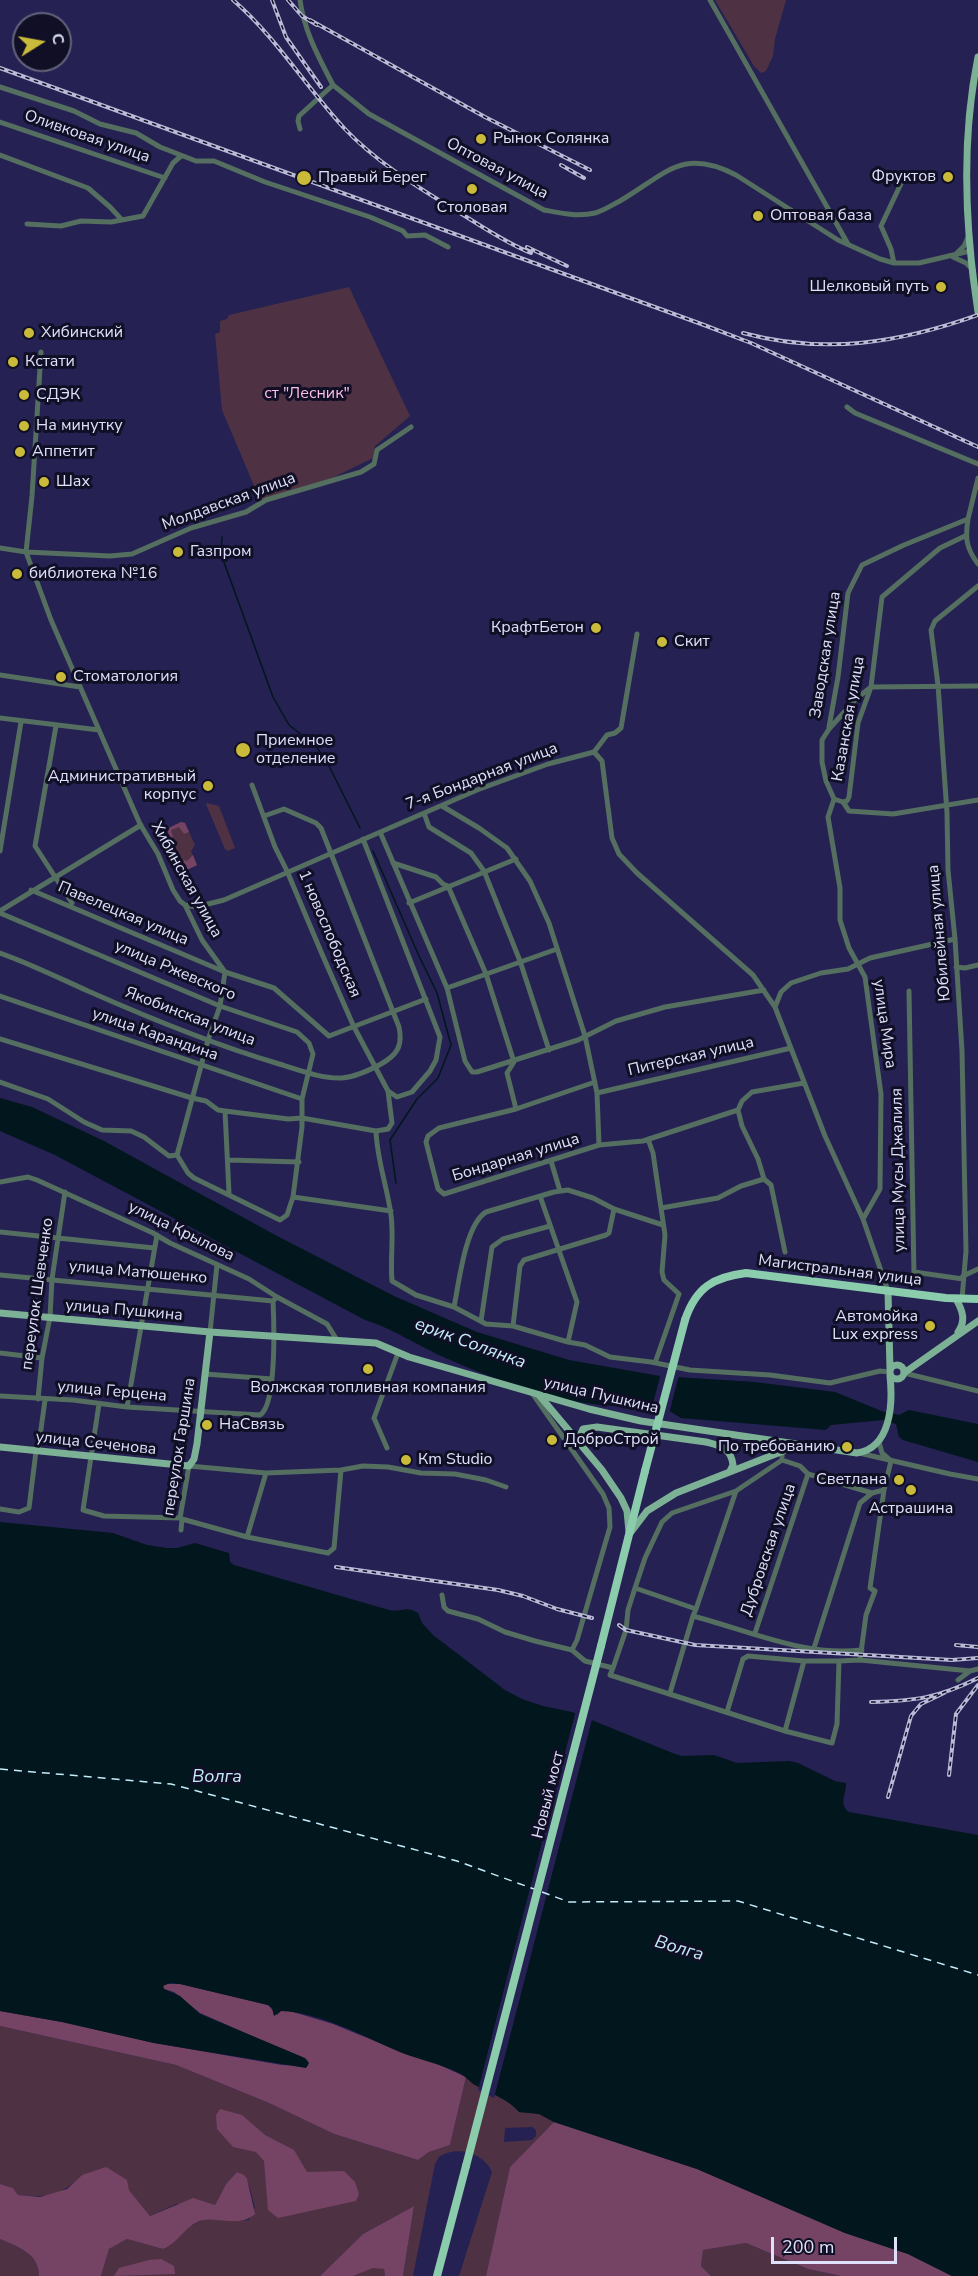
<!DOCTYPE html>
<meta charset="utf-8">
<style>
body{margin:0}
#map{position:relative;width:978px;height:2276px;overflow:hidden;background:#252153;font-family:"Nunito Sans",sans-serif}
canvas{display:block}
.north{position:absolute;left:12px;top:12px;width:60px;height:60px;box-sizing:border-box;background:#100f25;border:2px solid #63637b;border-radius:50%;rotate:79deg;font-size:16px;font-weight:700;line-height:24px;text-align:center;color:#dfe1fb}
.north::after{content:'';display:block;margin:auto;width:21px;height:27px;background:#caba3a;clip-path:polygon(50% 0,100% 100%,50% 72%,0 100%)}
.scale{position:absolute;left:771px;top:2237px;width:126px;height:27px;box-sizing:border-box;border:3px solid #dfe1fb;border-top:0;padding-left:8px;font-size:18px;line-height:21px;white-space:nowrap;color:#dfe1fb;-webkit-text-stroke:4px #100f25;paint-order:stroke}
</style>
<div id="map">
<canvas width="978" height="2276"></canvas>
<div class="north">С</div>
<div class="scale">200 m</div>
</div>
<script>
const ctx = document.querySelector('canvas').getContext('2d');
ctx.lineJoin = 'round';
function paint(path, color) { ctx.fillStyle = color; ctx.fill(path, 'evenodd'); }
function trace(path, color, width, dash) { ctx.strokeStyle = color; ctx.lineWidth = width; ctx.lineCap = dash ? 'butt' : 'round'; ctx.setLineDash(dash || []); ctx.stroke(path); }
function drawText(font, color, halo, rows, align = 'center') {
  ctx.font = font + ' "Nunito Sans",sans-serif'; ctx.lineWidth = 6; ctx.setLineDash([]); ctx.textBaseline = 'middle'; ctx.strokeStyle = halo; ctx.fillStyle = color; for (const [text, x, y, turn = 0] of rows) {
    ctx.save(); ctx.translate(x, y); ctx.rotate((+turn || 0) * Math.PI / 180); ctx.textAlign = isNaN(turn) ? turn : align; if (halo) ctx.strokeText(text, 0, 0); ctx.fillText(text, 0, 0); ctx.restore();
  }
}
paint(new Path2D(`
 M715,0H786L775,39L773,56L766,71L761,73L754,66Z
 M349,287L410,416L375,446L373,458L332,478L260,500L222,410L215,334L220,332V321L227,319L229,315Z
 M207,803L219,806L235,848L228,851L225,849L206,804Z
 M181,822L185,823L195,845L191,851L197,865L187,870L182,868L167,831L168,828Z
 M0,2026L176,2065L269,2103L334,2134L418,2160L429,2152L450,2145L466,2077C481,2093 505,2095 519,2112L539,2114L554,2122L510,2167L486,2276H459L492,2172C484,2153 456,2145 439,2157L435,2164L413,2276H403L414,2206L363,2234L320,2276H101L109,2249L127,2239L163,2249C176,2241 187,2226 201,2221C215,2217 234,2222 249,2220L255,2207C251,2195 250,2177 237,2172L226,2184L215,2205L176,2204L150,2216L129,2190L82,2175C60,2196 48,2198 18,2195L13,2188L0,2184ZM532,2127L536,2130V2136L532,2140L504,2142L505,2128Z
 M0,2239C18,2247 39,2253 39,2276H0Z
 M746,2243L808,2269L841,2276H711L701,2266L703,2250Z
 M374,2267L384,2269L385,2276H353Z`), '#4e3243');
paint(new Path2D(`
 M181,822L185,823L189,832L184,834L179,827L171,830L173,837L171,839L167,829Z
 M193,855L197,865L187,870H183L179,858L187,861Z
 M166,1984H180L268,2005L277,2015L281,2011H290L333,2024L409,2055L433,2062L466,2077L450,2145L429,2152L418,2160L334,2134L269,2103L176,2065L0,2026V2011L62,2022L154,2043L282,2065L308,2066L307,2060L200,2013L174,1992L164,1989L163,1986Z
 M220,2109L242,2115L265,2135L294,2150L307,2172L344,2171L355,2182L359,2194L356,2201L278,2218L268,2210L264,2161L256,2152L233,2147L217,2129L216,2115Z
 M554,2122L697,2169L845,2233L908,2254L952,2276H841L808,2269L746,2243L703,2250L701,2266L711,2276H486L510,2167Z
 M106,2167L127,2180L129,2190L150,2216L193,2198L215,2205L226,2184L237,2172L244,2175L247,2179L255,2214C241,2227 222,2218 205,2220C187,2222 179,2243 163,2249L127,2239L109,2249L101,2276H39C39,2253 18,2247 0,2239V2184L13,2188L18,2195L40,2197L67,2189L82,2175Z
 M414,2206L403,2276H385L384,2269L373,2268L353,2276H320L363,2234Z
 M161,2259L174,2266L175,2274L114,2276L119,2268L149,2260Z`), '#754363');
paint(new Path2D(`
 M0,1098L32,1107L104,1141L277,1236L394,1296L477,1332L569,1360L660,1376L755,1382L835,1392L884,1412L899,1415L909,1410L978,1424V1462L903,1440L899,1437L896,1424L883,1420L831,1425L826,1430L681,1418L654,1402L648,1407C625,1407 602,1406 579,1402C535,1394 489,1377 448,1359C419,1347 395,1329 365,1320L55,1155L0,1131Z
 M0,1522L113,1533L147,1545L167,1548H177L195,1543L229,1553L230,1562L234,1565L389,1610C401,1613 405,1605 418,1613L422,1623L433,1635L505,1690L522,1699L543,1706L572,1712L675,1754L682,1756L714,1755L737,1763L789,1761L798,1763L835,1781L846,1783C847,1793 838,1804 849,1812L978,1835V2276H952L908,2254L845,2233L697,2169L554,2122L539,2114L519,2112C508,2099 492,2094 477,2086C470,2083 466,2076 459,2073C440,2064 421,2060 402,2053C367,2038 320,2012 281,2011L274,2016L272,2008L268,2005L180,1984L170,1983L163,1986L164,1989L180,1996L200,2014L305,2058L309,2063L306,2068L154,2043L62,2022L0,2011Z`), '#01161d');
paint(new Path2D(`
 M661,1373L679,1375L669,1414L654,1406L652,1407Z
 M576,1710L593,1716L494,2098L478,2090Z`), '#252153');
trace(new Path2D(`
 M222,537L221,554L273,697L289,725L316,746L329,766L360,828
 M373,851L419,956L437,993L451,1045L438,1078L417,1099L390,1140L396,1183`), '#01161d', 1.5);
trace(new Path2D(`
 M0,1769L171,1784L457,1861L534,1889
 M542,1892L569,1902L738,1901L978,1975`), '#c5ecfa', 1.5, [8, 6]);
trace(new Path2D(`
 M300,0C304,31 319,58 333,85L369,114L544,210C561,213 577,217 595,213C603,211 612,205 620,201C666,174 682,147 736,175L838,240L880,259L894,263H919L970,251
 M710,0L848,244
 M0,87L74,111L100,124L136,133L160,147L196,161H214L265,182L370,217L403,231L407,236L425,235L448,247
 M0,122L165,178
 M300,129L298,121L299,116L333,85
 M0,155L88,188L110,207L122,220
 M27,224L61,226L81,221L111,222L143,216L173,163L181,156
 M969,235L964,246L953,257L966,263L971,268
 M894,263L891,249L881,226L906,173
 M41,352L32,496L26,552L51,620L140,824L158,854L173,890L180,901L185,905L202,940L225,972L220,1006L208,1040L177,1155
 M847,407L855,413L978,464
 M968,519C965,538 966,548 978,564
 M0,548L26,552L110,556L132,554L191,528L246,512L266,500L361,472L374,464L377,450L411,427
 M0,675L80,687
 M978,686L871,687L856,699L829,729L822,740V762L826,781L834,799L843,802L849,811L893,814L978,800
 M0,718L99,730
 M56,726L35,846L72,903
 M829,727L838,677L848,593L862,565L904,545L968,519L978,478
 M594,752L607,735L615,733L621,728L637,634
 M252,785L275,847L287,871L322,954L354,1027L388,1091L392,1123L388,1129L376,1131C377,1160 387,1186 391,1215C394,1237 390,1259 392,1281L416,1295L454,1307L486,1324L513,1326L568,1342L585,1345L610,1357L651,1362L690,1370L770,1375L830,1383L880,1371L889,1372
 M834,799L828,817L840,888V920L849,948L865,977L881,1094L880,1189L863,1219
 M843,802L847,801L849,797L858,723L871,687L882,597L940,548L965,536
 M442,806L479,828L507,848L530,881L549,923L585,1036L597,1093L599,1145
 M424,813L429,827L471,853L484,871L520,961L549,1050
 M380,832L447,988L465,1061L472,1072H477L578,1040L616,1021L665,1007L764,990
 M363,839L440,1037L436,1060L430,1071L412,1092L397,1097L388,1091
 M0,851L21,722
 M393,863L436,877L443,884L448,886L486,974L514,1062L507,1073L516,1109
 M31,890L225,972L274,988L329,1036L426,999
 M409,903L516,859
 M185,905L196,907L224,900L477,790L548,764L594,752L602,761L612,838L619,854L637,873L753,975L775,1007L825,1136L863,1219L888,1291
 M0,911L141,825
 M0,913L220,1006L297,1032L309,1043L313,1054L302,1099V1127L293,1197L287,1215L280,1220L194,1178L188,1173L177,1155L169,1156L144,1137L131,1131L102,1130L84,1122L48,1099L0,1082
 M0,953C31,964 59,978 88,991C149,1018 212,1044 276,1063C296,1069 321,1079 342,1078C355,1077 370,1070 381,1064C397,1055 403,1046 399,1027L321,828L316,823L284,809L264,816
 M956,967L965,968L978,965
 M447,988L557,949
 M909,991L914,1276
 M0,996L302,1099
 M775,1007L781,992L791,983L821,973L848,969L870,958L955,939
 M0,1039L192,1098L206,1101L218,1110L225,1111L288,1119L302,1118L376,1131
 M595,1082L516,1109L439,1128L428,1136L426,1142L438,1189L444,1194L599,1145L643,1141L738,1110
 M597,1093L791,1048
 M738,1110L742,1126L758,1159L764,1179L771,1185L785,1252
 M738,1110L742,1101L752,1092L804,1083
 M225,1111L229,1193
 M648,1139L653,1153L665,1235L662,1272L664,1280L679,1294L655,1363
 M228,1160L299,1162
 M551,1161L560,1191
 M0,1182L28,1177L37,1180L153,1233L170,1243L249,1279L277,1297L327,1324L337,1340
 M540,1196L577,1302L568,1342
 M293,1197L391,1211
 M661,1208L718,1198L741,1186L764,1179
 M0,1232L154,1248
 M914,1272L963,1279
 M0,1275L273,1301
 M963,1276L978,1269
 M962,1299L966,1251L962,1051L955,939L948,870L947,813L938,685L931,630L935,621L978,586
 M454,1307C459,1283 465,1225 486,1212L554,1192L568,1190L593,1198L614,1209L663,1225
 M481,1321L492,1247L503,1239L550,1226
 M513,1326L520,1266L524,1260L606,1235L609,1233L614,1209
 M210,1332L217,1265
 M0,1353L42,1358
 M904,1373L978,1391
 M205,1374L272,1379
 M532,1393L603,1494L609,1508L610,1527L577,1640L572,1650
 M0,1396L73,1400L127,1407L260,1415C277,1405 274,1321 273,1301L277,1297
 M38,1399L42,1358L50,1317L52,1279L65,1192
 M99,1404L83,1510L104,1516L180,1518
 M127,1407L157,1235
 M879,1442L882,1453L890,1460
 M387,1448L374,1418L398,1353
 M38,1451L45,1400
 M859,1453L950,1474L978,1479
 M782,1460L800,1466L808,1474L872,1493
 M891,1461L884,1490L870,1588L875,1591L866,1615L860,1660L970,1671L978,1669
 M0,1509L19,1512L29,1508L36,1451
 M182,1519L247,1537L328,1553L334,1548L341,1470
 M181,1530L182,1519L180,1518L189,1466L266,1473L341,1470L363,1466L388,1467L421,1473L455,1474L486,1480L506,1487
 M247,1537L266,1473
 M635,1588L696,1609L693,1616C747,1630 804,1657 862,1650
 M442,1595L444,1607L448,1611L478,1619L505,1632L535,1641L572,1650L585,1661L613,1668L610,1675L785,1731L832,1743L837,1724L839,1661L860,1660
 M696,1609L736,1491L782,1460V1451
 M755,1633L808,1474
 M814,1648L860,1503L872,1493L884,1490
 M613,1668L626,1630L628,1610L635,1588L645,1558L662,1522L672,1513L736,1491
 M958,1680L970,1671
 M670,1693L693,1616
 M727,1712L743,1659L748,1656L804,1661H839
 M785,1731L804,1661`), '#546e60', 5);
trace(new Path2D(`
 M978,57C961,140 965,229 978,312
 M888,1291L890,1369
 M956,1299C963,1311 966,1321 958,1332
 M0,1313L210,1332L376,1343L409,1357L589,1409L641,1421L857,1453C891,1448 893,1404 890,1376
 M890 1372a7 7 0 1 1 14 0a7 7 0 1 1-14 0Z
 M904,1373L978,1321
 M539,1395L602,1470L621,1498L627,1511L629,1532
 M578,1440L583,1429L597,1427L706,1442C721,1446 731,1448 733,1465L730,1471
 M0,1447L189,1466L194,1459L197,1444L210,1332
 M631,1532L647,1511L676,1493L796,1446`), '#7cb196', 7);
trace(new Path2D(`
 M685,1320C696,1287 714,1277 746,1273L946,1298L978,1299
 M601,1646L645,1471
 M437,2276L466,2166`), '#8bccac', 8);
const rail = new Path2D(`
 M233,0C276,37 306,87 344,128C376,162 416,186 455,210C480,225 504,242 531,253
 M272,0L286,37L321,87
 M288,0L302,16L317,25
 M310,20L485,117L590,170
 M0,68L704,325L751,343L978,447
 M561,165L584,178
 M527,247L567,266
 M743,333C825,355 900,343 978,315
 M336,1567L498,1590L523,1596L557,1609L592,1618
 M619,1625L626,1630L695,1645L952,1660L978,1658
 M956,1645L978,1647
 M871,1702C915,1701 938,1698 978,1678
 M949,1775L956,1714L978,1685
 M888,1797L911,1716L921,1704L944,1693`);
trace(rail, '#b9bad8', 4);
trace(rail, '#100f25', 1.5, [4.5]);
trace(new Path2D(`
 M645,1471L685,1320
 M466,2166L601,1646`), '#8bccac', 8);
for (const [x, y, r, color] of [
 [481,139,6,"#caba3a"],
 [948,177,6,"#caba3a"],
 [304,178,8,"#caba3a"],
 [472,189,6,"#caba3a"],
 [758,216,6,"#caba3a"],
 [941,287,6,"#caba3a"],
 [29,333,6,"#caba3a"],
 [13,362,6,"#caba3a"],
 [24,395,6,"#caba3a"],
 [24,426,6,"#caba3a"],
 [20,452,6,"#caba3a"],
 [44,482,6,"#caba3a"],
 [178,552,6,"#caba3a"],
 [17,574,6,"#caba3a"],
 [596,628,6,"#caba3a"],
 [662,642,6,"#caba3a"],
 [61,677,6,"#caba3a"],
 [243,750,8,"#caba3a"],
 [208,786,6,"#caba3a"],
 [930,1326,6,"#caba3a"],
 [368,1369,6,"#caba3a"],
 [207,1425,6,"#caba3a"],
 [552,1440,6,"#caba3a"],
 [847,1447,6,"#caba3a"],
 [406,1460,6,"#caba3a"],
 [899,1480,6,"#caba3a"],
 [911,1490,6,"#caba3a"]
]) { const dot = new Path2D(); dot.arc(x, y, r, 0, 2 * Math.PI); ctx.fillStyle = color; ctx.fill(dot); trace(dot, '#100f25', 2); }
drawText('16px', '#dfe1fb', '#100f25', [
 ["Оливковая улица",87,137,19],
 ["Оптовая улица",497,169,28],
 ["Молдавская улица",229,502,-20],
 ["Заводская улица",826,655,-81],
 ["Казанская улица",849,719,-80],
 ["7-я Бондарная улица",482,777,-21],
 ["Хибинская улица",186,880,61],
 ["Павелецкая улица",123,914,23],
 ["Юбилейная улица",940,933,-95],
 ["1 новослободская",329,934,67],
 ["улица Ржевского",175,971,23],
 ["Якобинская улица",190,1017,21],
 ["улица Мира",884,1024,82],
 ["улица Карандина",155,1035,19],
 ["Питерская улица",691,1057,-13],
 ["Бондарная улица",516,1158,-17],
 ["улица Мусы Джалиля",899,1170,-91],
 ["улица Крылова",181,1232,26],
 ["Магистральная улица",840,1271,7],
 ["улица Матюшенко",138,1273,5],
 ["переулок Шевченко",38,1294,-82],
 ["улица Пушкина",124,1311,5],
 ["улица Герцена",112,1392,5],
 ["улица Пушкина",601,1396,13],
 ["улица Сеченова",96,1444,6],
 ["переулок Гаршина",180,1447,-81],
 ["Дубровская улица",769,1550,-71],
 ["Новый мост",549,1795,-76]
]);
drawText('16px', '#dfe1fb', '#100f25', [
 ["Рынок Солянка",493,139],
 ["Фруктов",936,177,"right"],
 ["Правый Берег",318,178],
 ["Столовая",472,208,"center"],
 ["Оптовая база",770,216],
 ["Шелковый путь",929,287,"right"],
 ["Хибинский",41,333],
 ["Кстати",25,362],
 ["СДЭК",36,395],
 ["На минутку",36,426],
 ["Аппетит",32,452],
 ["Шах",56,482],
 ["Газпром",190,552],
 ["библиотека №16",29,574],
 ["КрафтБетон",584,628,"right"],
 ["Скит",674,642],
 ["Стоматология",73,677],
 ["Приемное",256,741],
 ["отделение",256,759],
 ["Административный",196,777,"right"],
 ["корпус",196,795,"right"],
 ["Автомойка",918,1317,"right"],
 ["Lux express",918,1335,"right"],
 ["Волжская топливная компания",368,1388,"center"],
 ["НаСвязь",219,1425],
 ["ДоброСтрой",564,1440],
 ["По требованию",835,1447,"right"],
 ["Кm Studio",418,1460],
 ["Светлана",887,1480,"right"],
 ["Астрашина",911,1509,"center"]
], 'left');
drawText('16px', '#ffbee5', '#100f25', [
 ["ст \"Лесник\"",307,394]
]);
drawText('italic 18px', '#c5ecfa', '#100f25', [
 ["ерик Солянка",470,1344,20],
 ["Волга",217,1778],
 ["Волга",679,1949,16]
]);
</script>
